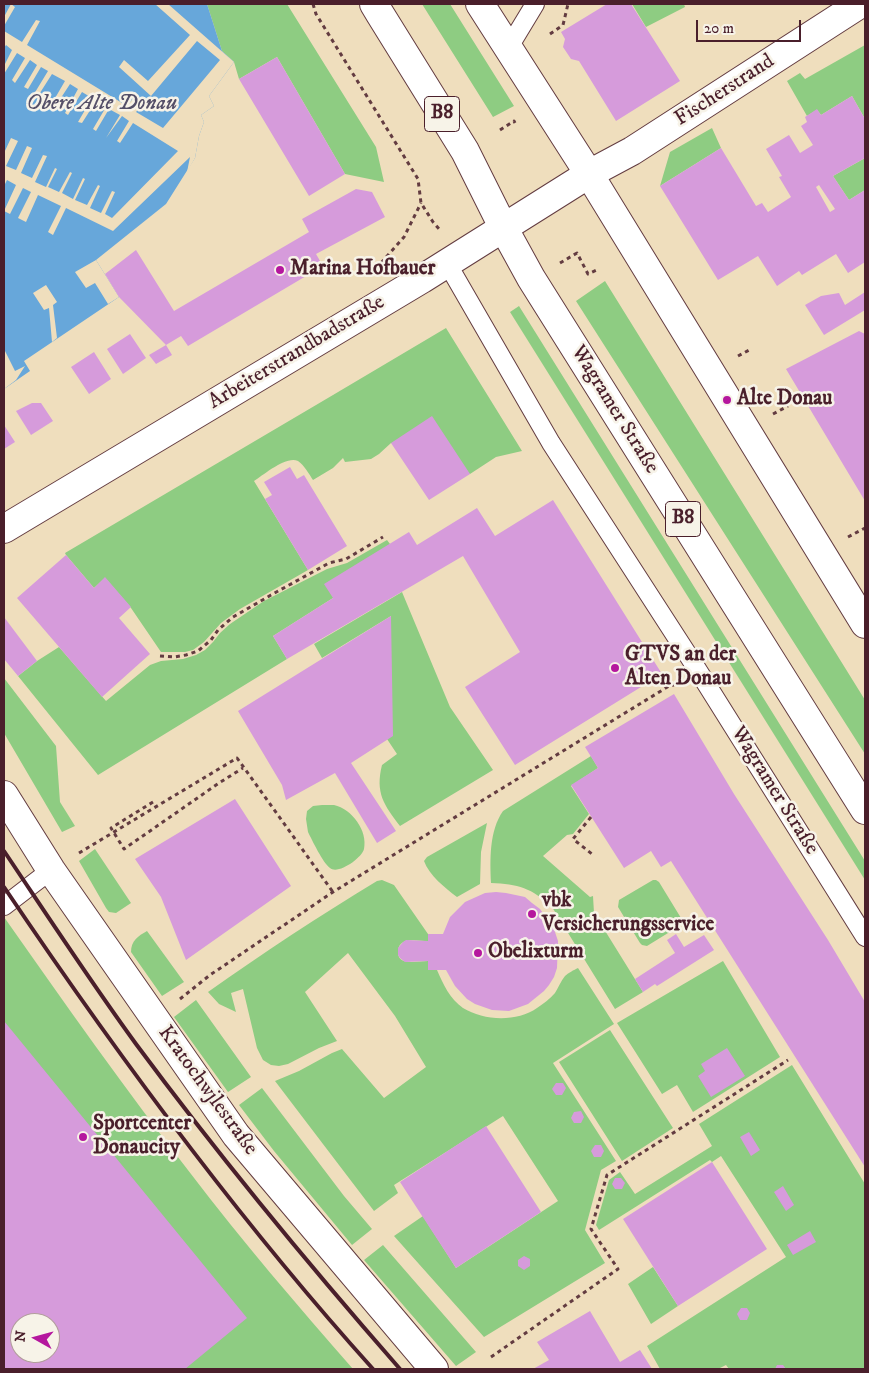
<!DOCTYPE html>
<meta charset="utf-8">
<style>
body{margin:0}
#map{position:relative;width:869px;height:1373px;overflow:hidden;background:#efdebd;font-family:"IM FELL DW Pica",serif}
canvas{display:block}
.frame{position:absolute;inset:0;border:5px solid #4a1f2b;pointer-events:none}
.north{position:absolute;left:10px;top:1313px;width:50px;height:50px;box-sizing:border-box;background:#f7f3e8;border:1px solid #b29e9c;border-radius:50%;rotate:277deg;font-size:14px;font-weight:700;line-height:20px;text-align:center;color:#4a1f2b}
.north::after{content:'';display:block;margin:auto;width:18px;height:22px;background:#b5179e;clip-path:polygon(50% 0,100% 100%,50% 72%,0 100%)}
.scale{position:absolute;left:696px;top:20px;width:105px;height:22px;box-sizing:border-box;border:2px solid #4a1f2b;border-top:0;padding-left:6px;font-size:15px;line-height:18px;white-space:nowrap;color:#4a1f2b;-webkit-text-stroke:4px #f7f3e8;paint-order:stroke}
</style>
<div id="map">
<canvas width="869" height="1373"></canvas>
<div class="frame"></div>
<div class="north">N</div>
<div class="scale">20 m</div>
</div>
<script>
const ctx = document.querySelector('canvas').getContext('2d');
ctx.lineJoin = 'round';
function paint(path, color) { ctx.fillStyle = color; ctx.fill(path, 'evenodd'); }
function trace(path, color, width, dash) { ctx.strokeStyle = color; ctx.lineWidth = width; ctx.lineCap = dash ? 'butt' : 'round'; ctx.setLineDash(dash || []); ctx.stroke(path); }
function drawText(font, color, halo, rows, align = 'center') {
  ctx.font = font + ' "IM FELL DW Pica",serif'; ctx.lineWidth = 5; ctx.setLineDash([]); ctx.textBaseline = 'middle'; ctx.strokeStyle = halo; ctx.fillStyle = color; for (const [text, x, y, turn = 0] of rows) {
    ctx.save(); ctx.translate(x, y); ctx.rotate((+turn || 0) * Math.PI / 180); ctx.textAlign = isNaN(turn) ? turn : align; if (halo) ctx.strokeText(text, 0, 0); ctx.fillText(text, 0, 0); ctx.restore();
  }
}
paint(new Path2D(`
 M207,4H287L376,147L384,182L345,174L277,57L239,79L234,62L222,51Z
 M422,4H450L514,106L493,117Z
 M632,4H684L685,7L646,27Z
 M865,45V119L852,96L821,115L817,110L807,116L787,81L800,73L805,79Z
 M712,128L721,148L660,186L670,152Z
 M865,158V190L849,200L833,176Z
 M605,281L865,700V754L576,301Z
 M519,306L865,861V880L510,312Z
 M446,328L522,451L496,457L470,474L391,443L379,454L371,459L345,462L343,458L333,468L313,480C309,474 304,465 298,461C287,455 263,475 254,481L308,570L240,609L221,623L204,642L193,650L185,652H161L131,608L105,578L94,588L66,555L65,553L333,395Z
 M387,540L390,544L333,598L273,636L287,659L98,775L18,676L37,661L59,647L106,701L150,665L161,661L183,659L196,655L205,650L213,642L220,633L230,624L264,601L327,569L347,563Z
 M402,592L450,707L493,770L400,826C384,805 375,793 382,765L397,754L387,739L391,616L322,658L314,644Z
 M4,678L56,746L60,802L75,826L62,832L4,733Z
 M591,756L598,768L571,786L589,814L573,834L567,835L543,856L590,897L593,896L594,913L643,992L615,1009L552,907C532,888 518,884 491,883C490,860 489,831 503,811Z
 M322,805C326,805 330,805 334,805C352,809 368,831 364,849C362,858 338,875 330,868C323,863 312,840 308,832L306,819L307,811L313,806Z
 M487,823L481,852L480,884L457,897C445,888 429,875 424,861L427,857Z
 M95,849L131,903L116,913L109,912L106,908L79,861Z
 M382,880L394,885L428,934V941C418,941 399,936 398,951C398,956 399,959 404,961C410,963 421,961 428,961V970H437C443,984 450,999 463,1008C484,1021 517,1022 537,1008C543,1004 550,999 555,993C558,988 561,981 565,976C568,973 574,970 578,968L614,1024L553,1063L616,1161L601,1170L585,1230L605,1263L484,1337L394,1236L423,1216L456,1268L558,1201L503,1116L394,1185L398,1193L374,1211L275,1081L299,1071L332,1053L342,1049L384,1098L426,1067L395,1016L348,953L305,992L337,1041L319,1048L288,1064L279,1066L271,1065L263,1060L257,1048L243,989L231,993L236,1012L219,1004L208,992C263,953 319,916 377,881Z
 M653,880H656L659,882L681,918L682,923L681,925L647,946L642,945L640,943L618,907L619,900Z
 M4,917C65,1004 126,1090 191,1174C242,1241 297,1305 353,1369H4ZM20,1323H50V1353H20Z
 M147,931L184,982L162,996L131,952C131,941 138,936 147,931Z
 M723,961L780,1057L693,1112L677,1085L662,1094L617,1023Z
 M196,1000L251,1077L228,1092L174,1017Z
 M610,1030L673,1128L622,1161L559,1062Z
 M792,1065L865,1184V1369H729L726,1365L718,1369H660L647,1346L786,1257L721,1156L712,1162L710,1160L599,1230L596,1225L609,1180L620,1172L635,1194L712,1146L699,1124Z
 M262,1088L344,1196L372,1229L352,1245L274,1151L239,1105Z
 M383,1245L476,1352L456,1366L364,1260Z
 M653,1267L678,1306L651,1324L628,1284Z`), '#8ecc82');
paint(new Path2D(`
 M4,4H207L222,51L234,62L209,96L214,106L201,115L204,122L199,136L195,158L166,204L96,260L119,297L24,361L30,371L4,389Z`), '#67a7da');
paint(new Path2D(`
 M11,4L15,7L4,26V17Z
 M155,4H168L234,62L209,96L214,106L201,115L204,122L199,136L195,158L187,172L190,157L113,231L66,208L53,235L48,232L61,206L38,195L26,222L18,218L31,192L23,188L10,214L4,211L16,185L7,180L4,186V153L11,138L18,141L6,166L16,170L27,146L32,148L21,173L32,178L43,155L47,156L35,182L46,187L55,168L57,169L48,187L59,192L70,172L72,173L62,193L73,199L83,178L85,179L75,200L87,205L98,185L100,186L90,208L101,213L112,191L115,192L105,214L112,218L178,151L133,123L120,143L117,141L129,121L122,116L106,138L120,115L109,109L96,131L93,129L106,107L96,101L82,123L78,122L92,98L82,92L68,115L65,113L78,89L70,84L55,107L51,105L65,81L52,74L38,96L34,94L48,71L41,67L28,89L24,87L37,65L30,60L15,83L12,80L25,58L17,53L4,74V66L12,50L6,45L4,48V31L22,42L36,20L40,21L27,45L127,106L135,96L144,103L136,112L163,128L220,60L197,41L151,96L119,67L124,60L148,81L190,35Z
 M96,260L119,297L108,304L95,283L86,288L75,272Z
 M46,285L57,302L53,305L57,338L52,342L49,308L44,310L33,293Z
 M4,349L15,371L25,366L16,380L4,389Z`), '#efdebd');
paint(new Path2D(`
 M607,4H631L680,81L616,121L579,61L571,59L563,47L565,39L561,32Z
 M277,57L345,174L309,196L239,79Z
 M852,96L865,119V158L833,176L849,200L865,190V262L848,273L836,254L802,275L799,271L777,286L758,256L718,280L660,186L721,148L756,206L762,203L768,212L791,197L779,177L782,176L766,149L789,135L800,153L813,145L801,126L807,122L805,117L817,109L821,115ZM819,185L835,209L830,212L816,187Z
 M356,189L372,192L385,217L316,254L323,266L188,346L181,336L166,345L119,297L105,274L136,250L174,311L309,232L302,219Z
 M865,292V310L824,335L805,305L821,296L839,293L845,305Z
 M859,331L865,334V501L786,369Z
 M130,334L146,358L123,374L107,349Z
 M166,345L172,355L156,364L149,355Z
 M94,352L111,379L89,394L71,367Z
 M32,403H41L53,421L31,435L16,411Z
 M432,416L470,474L429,500L391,443Z
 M4,425L15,442L4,449Z
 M290,467L297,479L304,475L347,546L308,570L265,499L272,495L264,482Z
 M553,500L662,674L515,765L465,687L520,652L463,556L287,659L273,636L333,598L324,584L409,532L417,545L477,508L495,536Z
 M66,555L94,588L105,577L131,607L119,618L150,654L102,697L17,598Z
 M391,616L393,736L351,763L396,831L377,843L335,773L286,800L282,785L238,711Z
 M4,617L37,661L18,676L4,659Z
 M674,694L734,794L828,940L865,1002V1167L671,861L661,867L651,851L624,868L571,785L598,768L585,747Z
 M235,799L291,886L186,960L161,897L135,859Z
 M496,892L506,893L525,897L532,903L540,909L553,926L558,941L557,968L554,977L549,985L544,991L528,1004L509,1011L492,1010L475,1004L467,999L455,986L446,970H428V961L405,962L400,958L398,955V948L403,942L406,940L428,941V934H443L450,917L465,902L485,893Z
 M676,934L684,947L704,935L714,950L657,986L655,984L643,992L635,979L675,953L667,940Z
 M4,1021L247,1318L185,1369H4ZM20,1323H50V1353H20Z
 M727,1048L745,1076L711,1097L698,1076L705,1071L701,1064Z
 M556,1083H563L566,1088L562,1095H556L552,1089Z
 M581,1111L584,1117L581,1123H574L571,1118L574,1112Z
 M486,1126L541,1212L456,1268L400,1182Z
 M749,1132L760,1150L751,1156L740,1137Z
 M595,1145H601L604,1151L601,1157H594L591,1151Z
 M712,1162L767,1249L678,1306L623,1219Z
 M615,1178H621L625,1183L622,1189H615L612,1184Z
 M783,1186L794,1205L786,1211L774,1192Z
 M810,1231L816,1242L793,1255L787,1245Z
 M524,1256L530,1259V1266L524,1270L518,1266V1260Z
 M741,1308H747L750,1313L747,1320H740L737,1314Z
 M590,1311L620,1362L640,1350L652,1369H533L549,1360L537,1342Z
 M777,1365H783L786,1369H775Z`), '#d69bdb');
const service = new Path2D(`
 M509,47L535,4
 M447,263L551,443L697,669L865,937
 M4,906L51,870`);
const minor = new Path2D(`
 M589,174L632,151L860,4
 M4,795L51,870L236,1135L434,1369`);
const secondary = new Path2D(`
 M4,529L422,279L589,174`);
const primary = new Path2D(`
 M374,4L380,14L465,151L503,227L531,278L865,810
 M480,4L589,174L865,624`);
trace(service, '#633c41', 20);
trace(minor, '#633c41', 30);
trace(secondary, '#633c41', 30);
trace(primary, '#633c41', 30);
trace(new Path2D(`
 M313,4L316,14L418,179L421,203L433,222L440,230
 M550,34L563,25L568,4
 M500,130L514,121L515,123
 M381,263L404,237L421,203
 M560,263L577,253L588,274L599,269
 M738,356L751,349
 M773,414L788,406
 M848,537L865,528
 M160,656L174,657L186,655L198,651L211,640L218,630L233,617L271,595L329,563L346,559L383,537
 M153,802L111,828L124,849L219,783L243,768
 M591,817L573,839L592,854
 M79,853L237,758L333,892
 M180,999L210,975L333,892L669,686L674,685
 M491,1357L618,1269L591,1229L607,1175L788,1060`), '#633c41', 3, [4, 4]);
trace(service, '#fff', 18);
trace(minor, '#fff', 28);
trace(secondary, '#fff', 28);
trace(primary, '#fff', 28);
trace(new Path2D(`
 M4,851C47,915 90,981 136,1044C219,1156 308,1264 400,1369
 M4,887C117,1055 237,1218 373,1369`), '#4a1f2b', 4);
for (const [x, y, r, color] of [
 [280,270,5,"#b5179e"],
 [727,400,5,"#b5179e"],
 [615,668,5,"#b5179e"],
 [532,914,5,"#b5179e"],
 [478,953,5,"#b5179e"],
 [83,1137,5,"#b5179e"]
]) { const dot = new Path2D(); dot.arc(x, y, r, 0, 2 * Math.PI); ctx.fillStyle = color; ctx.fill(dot); trace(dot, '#f7f3e8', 2); }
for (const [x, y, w] of [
 [442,114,35],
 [683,519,35]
]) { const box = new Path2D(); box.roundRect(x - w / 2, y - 17.5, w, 35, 4); ctx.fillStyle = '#f7f3e8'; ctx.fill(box); trace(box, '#4a1f2b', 1); }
drawText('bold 20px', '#4a1f2b', null, [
 ["B8",442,114],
 ["B8",683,519]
]);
drawText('21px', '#4a1f2b', '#f7f3e8', [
 ["Fischerstrand",725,91,-33],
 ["Arbeiterstrandbadstraße",297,353,-31],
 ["Wagramer Straße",614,410,58],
 ["Wagramer Straße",774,791,58],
 ["Kratochwjlestraße",207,1091,54]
]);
drawText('bold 21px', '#4a1f2b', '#f7f3e8', [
 ["Marina Hofbauer",290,270],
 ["Alte Donau",737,400],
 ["GTVS an der",625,656],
 ["Alten Donau",625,680],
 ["vbk",542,902],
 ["Versicherungsservice",542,926],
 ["Obelixturm",488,953],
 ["Sportcenter",93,1125],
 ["Donaucity",93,1149]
], 'left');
drawText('italic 22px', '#544f68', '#f7f3e8', [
 ["Obere Alte Donau",102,104]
]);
</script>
